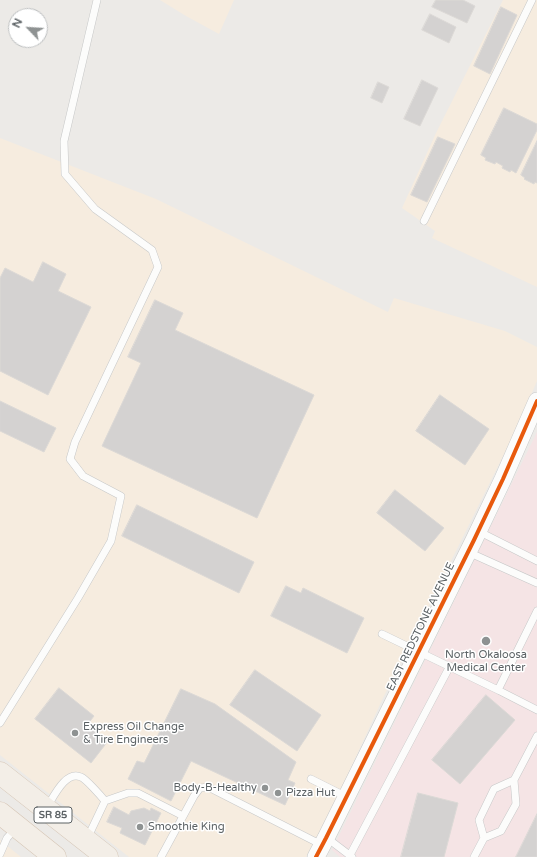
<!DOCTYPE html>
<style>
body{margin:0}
#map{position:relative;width:537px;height:857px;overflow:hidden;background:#eceae7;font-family:"Varela Round",sans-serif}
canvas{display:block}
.north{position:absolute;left:8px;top:8px;width:40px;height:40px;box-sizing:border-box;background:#fff;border:1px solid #bec0c1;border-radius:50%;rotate:295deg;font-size:11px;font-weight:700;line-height:16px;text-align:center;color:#5c6265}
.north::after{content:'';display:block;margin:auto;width:14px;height:18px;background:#8e9292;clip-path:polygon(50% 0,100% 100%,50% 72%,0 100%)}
</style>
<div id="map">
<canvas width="537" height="857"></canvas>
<div class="north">N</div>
</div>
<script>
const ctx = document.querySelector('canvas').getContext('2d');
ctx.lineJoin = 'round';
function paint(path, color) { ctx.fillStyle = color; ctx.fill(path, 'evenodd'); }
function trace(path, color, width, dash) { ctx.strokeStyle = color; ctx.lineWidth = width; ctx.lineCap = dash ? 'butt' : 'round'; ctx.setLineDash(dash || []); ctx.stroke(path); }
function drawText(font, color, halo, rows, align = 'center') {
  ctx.font = font + ' "Varela Round",sans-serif'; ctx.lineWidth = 3; ctx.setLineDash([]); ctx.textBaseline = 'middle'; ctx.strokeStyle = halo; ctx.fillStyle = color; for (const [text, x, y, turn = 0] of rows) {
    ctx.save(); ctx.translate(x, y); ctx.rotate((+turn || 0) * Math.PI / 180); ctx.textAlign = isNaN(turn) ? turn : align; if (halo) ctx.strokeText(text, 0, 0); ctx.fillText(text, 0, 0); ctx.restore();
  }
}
paint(new Path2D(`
 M160,0H234L219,34L186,16Z
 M503,0H537V287L432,238L435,231L402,208L436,133Z
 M0,138L156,199L388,312L394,298L505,331L537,347V381L515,432L383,698L331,811L306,857H129L0,755Z
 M0,840L21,857H0Z`), '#f6ecdf');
paint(new Path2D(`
 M537,432V857H340L332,850Z`), '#f5e4e5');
const building = new Path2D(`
 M436,0H463L475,6L467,23L432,7Z
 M501,7L517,15L490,74L474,66Z
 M430,14L456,27L449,43L422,30Z
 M422,80L438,88L420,126L404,119Z
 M378,82L389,87L382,103L371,98Z
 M504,108L537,124V130L516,173L511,170L510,172L502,168L503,166L496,162L495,164L485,160L486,158L481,155Z
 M438,137L455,144L427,202L411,195Z
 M537,141V183L535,182L534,184L524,179L525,178L521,175Z
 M43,262L66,274L58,291L91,307L48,395L0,371V278L5,268L33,282Z
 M155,300L183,313L175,330L314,395L257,518L102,446L141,363L128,357Z
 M440,395L489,429L465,465L416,431Z
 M0,401L56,428L44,452L0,431Z
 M395,490L444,528L425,551L377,513Z
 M137,505L254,562L239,593L122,536Z
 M286,586L301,593L303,588L364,618L347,653L271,616Z
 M255,670L321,715L297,751L230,705Z
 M59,688L94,716L87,725L108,741L91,763L35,719Z
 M181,689L215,704L296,762L288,780L295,783L285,805L191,761L171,801L128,779L137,761L144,763Z
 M486,695L515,720L460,784L432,760Z
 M418,793L458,803L444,857H401Z
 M114,807L129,815L131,811L144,808L150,811L151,808L161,813L145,845L120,833L122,828L107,822Z
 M537,814V857H516Z`);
paint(building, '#d4d2d1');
trace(building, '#dcd9d6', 1);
const service = new Path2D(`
 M424,221L532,0
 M478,531L537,561
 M468,552L537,583
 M382,634L498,690L537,710
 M498,690L537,611
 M0,723L78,598L111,541L121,496L83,476L70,459L75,442L158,267L152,250L95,209L65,174L64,141L97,0
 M311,779L347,797
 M47,807C54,796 66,770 81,777C86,779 101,796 105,801L128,793H138L183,816
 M327,838L352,857
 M484,838L501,831L516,804L514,780L537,736
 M87,839L105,801
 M0,854L7,838L16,828
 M350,855L450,666
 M161,857L194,796L200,788L208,787L322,845
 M474,857L484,838L479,820L494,789L514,780`);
const tertiary = new Path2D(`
 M316,857L326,838L474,540L503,479L537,401`);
const primary = new Path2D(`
 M0,773L107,857
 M0,813L55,857`);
trace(service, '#c7c8c8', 8);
trace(tertiary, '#c7c8c8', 18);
trace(primary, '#d4c4b4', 23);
trace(service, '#fcfcfb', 7);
trace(tertiary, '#fcfcfb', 17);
trace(primary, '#f3eee7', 22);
trace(new Path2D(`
 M316,857L326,838L474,540L503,479L537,401`), '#e8590c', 4);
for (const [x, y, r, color] of [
 [486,641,5,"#8e9292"],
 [75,733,4,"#8e9292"],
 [265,788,4,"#8e9292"],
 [278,793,4,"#8e9292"],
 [140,827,4,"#8e9292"]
]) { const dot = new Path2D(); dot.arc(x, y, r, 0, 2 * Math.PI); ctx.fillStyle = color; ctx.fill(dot); trace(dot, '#fff', 1.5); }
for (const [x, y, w] of [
 [53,815,38]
]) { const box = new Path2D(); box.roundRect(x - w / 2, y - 8, w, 16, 3); ctx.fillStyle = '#fff'; ctx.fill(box); trace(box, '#5c6265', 1); }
drawText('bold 10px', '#5c6265', null, [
 ["SR 85",53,815]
]);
drawText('11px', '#5c6265', '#fff', [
 ["EAST REDSTONE AVENUE",421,627,-64]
]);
drawText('11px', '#5c6265', '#fff', [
 ["North Okaloosa",486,655,"center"],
 ["Medical Center",486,668,"center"],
 ["Express Oil Change",83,727],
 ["& Tire Engineers",83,740],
 ["Body-B-Healthy",257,788,"right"],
 ["Pizza Hut",286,793],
 ["Smoothie King",148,827]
], 'left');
</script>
